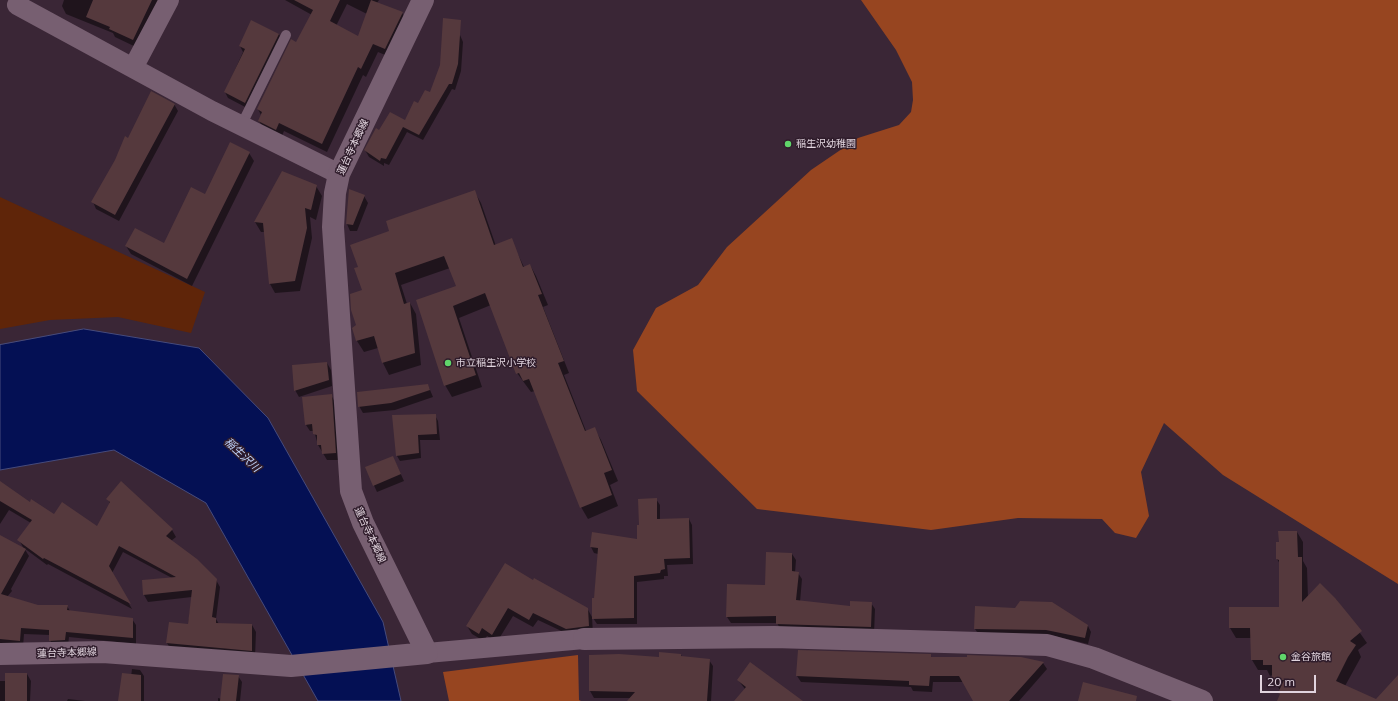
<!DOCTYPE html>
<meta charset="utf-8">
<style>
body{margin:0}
#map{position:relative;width:1398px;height:701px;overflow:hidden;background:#3a2636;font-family:Mulish,sans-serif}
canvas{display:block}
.scale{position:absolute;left:1260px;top:675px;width:56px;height:18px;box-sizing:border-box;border:2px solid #e1d4de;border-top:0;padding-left:5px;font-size:12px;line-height:14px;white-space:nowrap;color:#e1d4de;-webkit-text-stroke:3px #2f1c2b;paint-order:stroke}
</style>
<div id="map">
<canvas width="1398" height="701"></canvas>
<div class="scale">20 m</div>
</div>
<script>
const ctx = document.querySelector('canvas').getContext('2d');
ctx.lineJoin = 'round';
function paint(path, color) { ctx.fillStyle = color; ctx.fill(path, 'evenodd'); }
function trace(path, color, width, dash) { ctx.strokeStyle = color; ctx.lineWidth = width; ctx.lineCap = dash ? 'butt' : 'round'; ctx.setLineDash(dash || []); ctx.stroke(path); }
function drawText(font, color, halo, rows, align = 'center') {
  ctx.font = font + ' Mulish,"Noto Sans JP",sans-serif'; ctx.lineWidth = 3; ctx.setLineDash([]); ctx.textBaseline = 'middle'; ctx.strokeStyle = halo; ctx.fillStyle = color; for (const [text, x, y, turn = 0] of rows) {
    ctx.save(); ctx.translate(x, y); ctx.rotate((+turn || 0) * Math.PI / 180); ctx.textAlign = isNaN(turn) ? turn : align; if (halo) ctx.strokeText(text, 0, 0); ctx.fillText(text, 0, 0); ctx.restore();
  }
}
paint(new Path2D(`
 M0,197L205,292L191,333L118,317L50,320L0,329Z`), '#5f2509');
paint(new Path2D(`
 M861,0H1398V584L1223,475L1164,423L1141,472L1149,516L1136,538L1115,533L1102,519L1018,518L931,530L757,509L637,391L633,350L656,308L698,285L727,247L811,170L858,138L899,125L911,112L913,100L912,82L896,50Z
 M578,655L579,700L581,701H449L443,672Z`), '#974520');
const water = new Path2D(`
 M84,329L199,348L268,418L383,622L401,701H318L206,503L114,450L0,470V345Z`);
paint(water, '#041054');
trace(water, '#464b7d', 1);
paint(new Path2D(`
 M64,0H160L138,48L115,37L113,33L66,14L62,6Z
 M285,0H379L377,3L402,13L407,21L390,57L378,52L366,77L363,75L327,152L284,131L281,138L264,129L259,121L261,115L258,109L312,15ZM347,4L367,14L358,38L336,26Z
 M279,34L282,41L249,109L228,98L225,92L243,52L240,46Z
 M460,35L463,42L461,71L455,90L452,89L423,140L407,132L389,165L384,163V166L369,157L365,150L379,131L405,121L430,94Z
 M174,104L178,111L119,221L96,209L93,202L129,139Z
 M249,153L254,161L192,286L131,254L126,246L165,245L205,195Z
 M282,172L316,186L322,196L316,220L310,217L312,238L300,291L275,293L270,284L265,232H261L255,222Z
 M350,191L364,196L368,203L357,231H350L347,224Z
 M474,191L481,203L496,246L511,240L524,267L530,265L536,276L548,305L543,307L569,373L564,375L586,431L594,428L601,440L618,481L610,485L618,506L588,519L581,507L535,391L531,392L517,373L491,305L459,318L482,387L452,397L445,385L417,301L458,287L450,268L401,285L407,304L410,303L416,314L421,365L389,375L383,363L378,348L364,352L357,341L354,328L357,326L363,291L359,268L390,232Z
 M327,363L331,370L332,386L299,397L295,390Z
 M428,385L433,397L395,410L363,413L359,406Z
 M331,395L335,402L339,460H327L318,445L314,431H310L306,425Z
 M435,415L438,421L440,440H420L421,458L400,461L397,456L393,416Z
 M393,457L404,481L377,492L366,468Z
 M0,489L54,515L97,528L110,504L108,499L172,530L176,537L171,541L216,580L220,587L216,619L219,624L252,625L256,632L255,657L171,650L167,643L170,623L188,625L192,597L148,602L144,595L143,581L172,578L123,552L112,573L132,609L48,564L47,565L24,548L29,556L11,589L12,591L7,597L38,606H67L70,611L132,619L136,625V644L69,637L68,646H53L50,640V635L24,634L23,647L0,644V549H24L19,540L31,523L9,510L0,524Z
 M656,499L660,505V520L689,519L692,525L693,564L667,565L668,576H664V579L637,582V624H597L593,618L598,554L594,553L591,547L638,540L640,526Z
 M1297,532L1303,542V561L1307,568L1308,598L1336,599L1367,643L1358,650L1361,657L1345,686L1376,700L1398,691V701H1278L1280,696V690L1273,680V675L1270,676L1267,670H1258L1252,660L1251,638H1236L1230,628L1280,608V564L1277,559L1280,543Z
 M792,554L796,560L795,573H798L802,579L800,602L851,607L871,603L875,609L874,634L781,630L777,623H731L727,617L766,586Z
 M533,581L587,608L592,617L593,634L572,636L538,620L533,627L513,616L497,642L487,636L484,641L472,634L467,626Z
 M976,608L1088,626L1091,632L1088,644L1050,635H979L975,629Z
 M681,655L683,658L709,660L713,666L711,701H628L631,698H594L590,691V656L660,658Z
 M930,655L932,658L1043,663L1047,669L1019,701H974L963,682H933L932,692L913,691L911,687L801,682L797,676Z
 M132,669L140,670L144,676V701H128Z
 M27,674L31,681L30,701H0V681H6Z
 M238,676L242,682L240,701H218V698L222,699Z
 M738,680L802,701H736L745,689Z
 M68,699L85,701H67Z`), '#0007');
paint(new Path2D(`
 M93,0H152L133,40L109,29L110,27L86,17Z
 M294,0H340L330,21L358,36L371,0L403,12L385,49L373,44L361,69L358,67L322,144L279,123L276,130L258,121L262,112L257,109L291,39L296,42L313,10Z
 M443,18L461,20L458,64L452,84H449L419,135L403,127L386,159L381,158L380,161L364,150L376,128L379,130L390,112L405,120L414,101L418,103L425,90L430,92L440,65Z
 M251,20L279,34L245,103L224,92L245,49L239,46Z
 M151,91L175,104L115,215L91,202L115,160L125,136L128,138Z
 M230,142L250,152L187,279L125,246L135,228L164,243L191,187L205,194Z
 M282,171L317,185L311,210L305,208L307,228L295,281L269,284L263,223L254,222Z
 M349,189L365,195L353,225L346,224Z
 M475,190L494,245L512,238L523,267L530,264L542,294L538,295L564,361L558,363L585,431L595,427L612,470L604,473L612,495L580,508L529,379L523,381L519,373L516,374L485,293L453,306L476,375L444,386L416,300L456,286L444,256L395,273L404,304L410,302L415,353L382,363L374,336L356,341L352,328L356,325L351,310L350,294L362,290L354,268L358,267L350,245L389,231L386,221Z
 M327,362L329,380L294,391L292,365Z
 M428,384L430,390L391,403L358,407L357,392Z
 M332,394L336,453L322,454L321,445H317V435L313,434L312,424L305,425L302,397Z
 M436,414L437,434L418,435L419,453L396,456L392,415Z
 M393,456L401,474L373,486L365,467Z
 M0,481L30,502L31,499L54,514L62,502L97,526L110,502L106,499L121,481L173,529L166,536L197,559L217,579L212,617L216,618V623L252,624V651L166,643L169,622L188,624L192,590L143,595L142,580L176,577L119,546L109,566L131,604L44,558L43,559L17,540L32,520L0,501Z
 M657,498V519L689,518L690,558L664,559L665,569L661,570L660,573L634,576V618L592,619V598H594L598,548L590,547L592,532L637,539V525H639L638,499Z
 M1278,531H1297L1298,557H1302V602L1320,583L1336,599L1362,631L1350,641L1356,645L1348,657L1336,681L1376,699L1398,675V701H1277L1280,694L1278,693L1284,680H1272V665H1263V660H1251L1250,628H1229V607H1279V560L1276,559V542H1279Z
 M0,535L26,549L1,594L38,605H68L67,610L133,618V638L66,632L65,640L49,641V630L21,628L20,641L0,639Z
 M766,552L792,553V571L799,572L796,600L850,606V601L872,602L871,627L776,624V616L726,617L727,584L765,585Z
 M505,563L533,580L534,578L588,608L589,626L566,629L533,613L529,620L508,608L492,635L482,628L479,634L466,626Z
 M1020,601L1052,602L1088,625L1085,638L1046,630L974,629L975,606L1015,608Z
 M798,650L931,654V657H967V655L1021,657L1044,662L1009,701H973L959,676H930L929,686L909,685V681L796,676Z
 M659,652L681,654V656L710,659L707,701H627L635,692L589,691V655L619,654L659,657Z
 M750,662L803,701H734L746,687L737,680Z
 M5,673H27V701H5Z
 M122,673L141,675V701H118Z
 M223,674L239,675L236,701H220Z
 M1083,682L1137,696L1136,701H1078Z`), '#55393d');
trace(new Path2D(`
 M241,126L286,35`), '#775f71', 10);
trace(new Path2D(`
 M17,5L212,111L339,174
 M133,68L169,0
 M427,653L584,639`), '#775f71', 20);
trace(new Path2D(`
 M584,639L774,637L1047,645L1094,658L1202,701
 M0,654L103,652L291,666L427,653L363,523L351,491L333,227L335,193L339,174L423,0`), '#775f71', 22);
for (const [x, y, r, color] of [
 [788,144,4,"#60d56a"],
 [448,363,4,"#60d56a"],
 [1283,657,4,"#60d56a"]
]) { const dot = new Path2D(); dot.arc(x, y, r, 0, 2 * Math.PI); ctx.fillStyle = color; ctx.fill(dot); trace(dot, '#2f1c2b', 1.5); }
drawText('10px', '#e1d4de', '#2f1c2b', [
 ["稲生沢幼稚園",796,144],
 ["市立稲生沢小学校",456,363],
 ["金谷旅館",1291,657]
], 'left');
drawText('10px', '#e1d4de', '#2f1c2b', [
 ["蓮台寺本郷線",353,147,-65],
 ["蓮台寺本郷線",370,535,65],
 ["蓮台寺本郷線",67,653,-2]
]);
drawText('italic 11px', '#c1d4fd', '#2f1c2b', [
 ["稲生沢川",242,455,43]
]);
</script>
